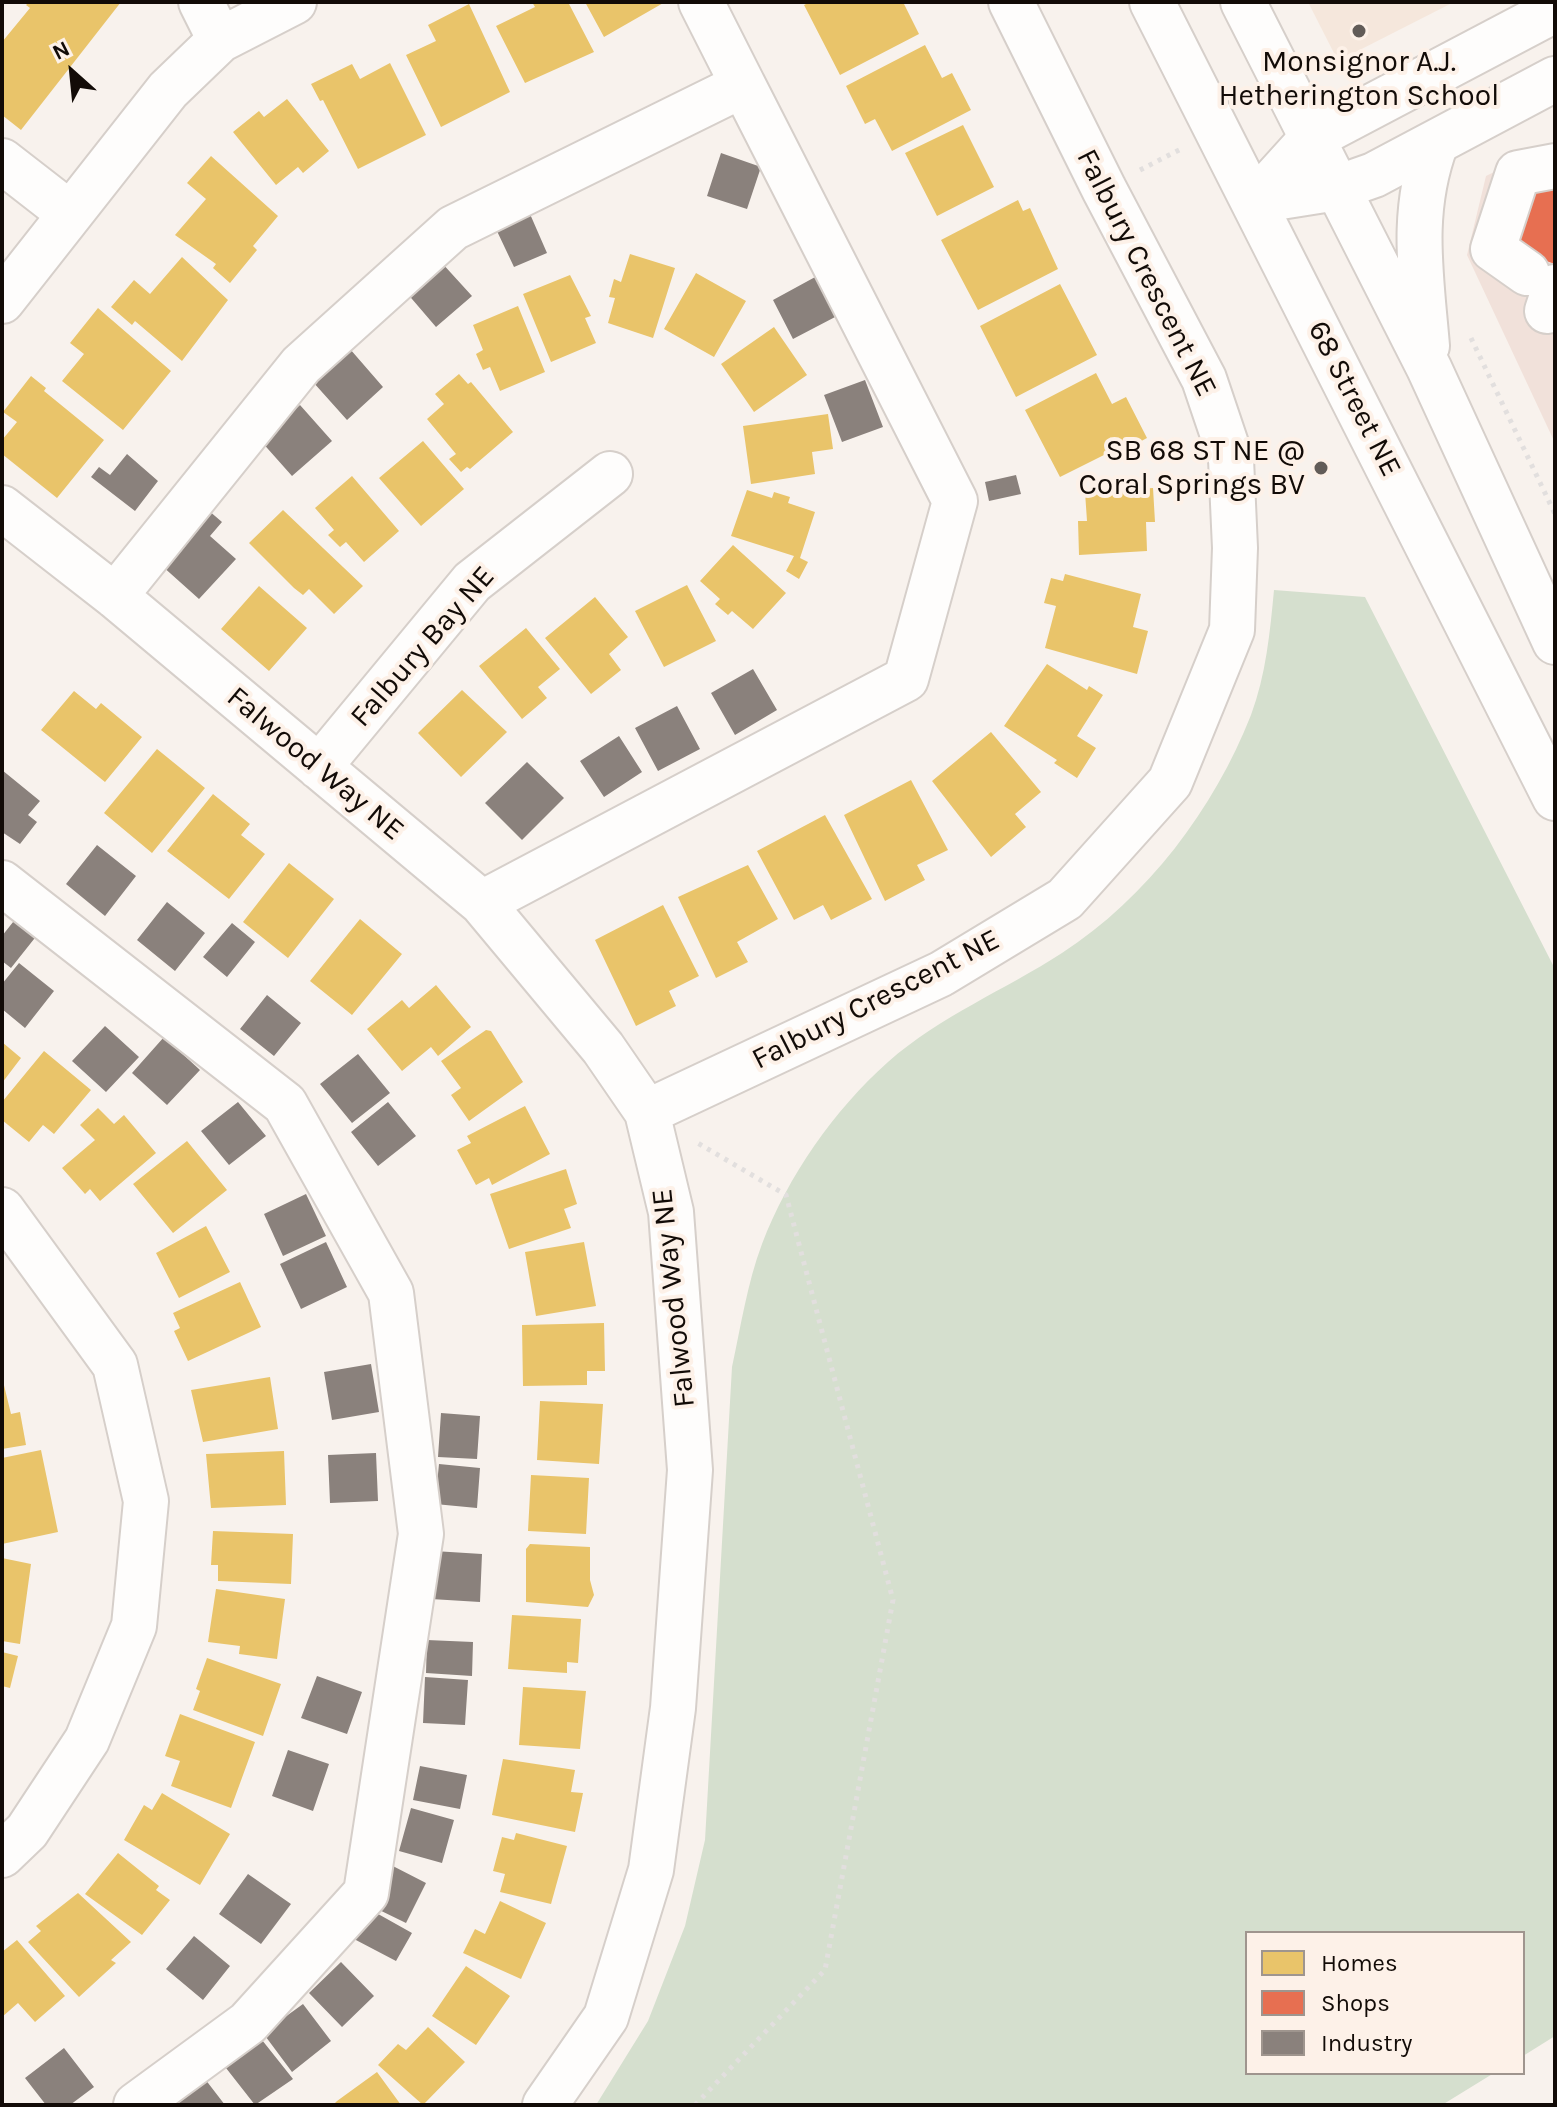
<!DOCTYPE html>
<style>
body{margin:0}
#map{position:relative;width:1557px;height:2107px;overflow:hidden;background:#f8f2ed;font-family:Karla,sans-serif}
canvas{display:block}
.frame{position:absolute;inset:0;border:4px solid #120b07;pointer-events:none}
.legend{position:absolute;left:1245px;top:1931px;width:280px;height:144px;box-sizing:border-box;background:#fdf1e8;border:2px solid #9f958e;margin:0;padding:10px 14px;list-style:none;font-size:24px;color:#120b07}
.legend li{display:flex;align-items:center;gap:16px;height:40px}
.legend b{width:40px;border:2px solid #9f958e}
.north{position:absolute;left:32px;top:32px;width:80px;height:80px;-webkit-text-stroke:6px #fdf1e8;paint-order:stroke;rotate:333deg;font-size:22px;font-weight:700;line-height:32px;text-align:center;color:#120b07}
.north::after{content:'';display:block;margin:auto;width:28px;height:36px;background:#120b07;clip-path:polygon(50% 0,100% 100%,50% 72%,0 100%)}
</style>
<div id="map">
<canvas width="1557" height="2107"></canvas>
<div class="frame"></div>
<ul class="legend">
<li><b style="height:22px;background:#e9c46a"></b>Homes</li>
<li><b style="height:22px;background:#e76f51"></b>Shops</li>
<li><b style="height:22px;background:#8a817c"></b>Industry</li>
</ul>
<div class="north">N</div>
</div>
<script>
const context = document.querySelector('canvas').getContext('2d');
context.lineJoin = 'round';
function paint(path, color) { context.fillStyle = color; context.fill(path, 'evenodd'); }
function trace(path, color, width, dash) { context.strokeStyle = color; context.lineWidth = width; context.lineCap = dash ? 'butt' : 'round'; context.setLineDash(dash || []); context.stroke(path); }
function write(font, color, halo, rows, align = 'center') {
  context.font = font + ' Karla,sans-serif'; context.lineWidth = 8; context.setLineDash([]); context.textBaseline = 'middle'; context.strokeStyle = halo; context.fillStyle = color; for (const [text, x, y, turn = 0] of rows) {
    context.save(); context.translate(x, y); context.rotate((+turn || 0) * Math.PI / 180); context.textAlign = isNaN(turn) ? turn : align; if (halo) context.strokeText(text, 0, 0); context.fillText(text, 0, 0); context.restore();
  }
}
paint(new Path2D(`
 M1555 142V443L1467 255 1486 176Z`), '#f1e1da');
paint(new Path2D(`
 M1308 2H1454L1338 61Z`), '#f5e7dc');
paint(new Path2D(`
 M1274 590 1365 597 1555 969V2036L1523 2056V1933H1247V2073H1494L1442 2105H596L648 2021 685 1926 705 1840 732 1367C741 1326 747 1284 762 1244 788 1176 834 1110 888 1062 940 1016 1005 990 1062 953 1147 898 1214 809 1251 715 1266 675 1270 632 1274 590Z`), '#d5dfce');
paint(new Path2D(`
 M29 2H121L21 130 2 115V42L30 8 26 5Z
 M532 2H568L594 52 525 83 496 26 535 7Z
 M585 2H665L604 37Z
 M810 2H903L919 34 840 75 804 5Z
 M469 4 510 92 441 127 406 55 436 41 428 25Z
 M925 45 942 78 952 73 971 110 892 151 875 119 865 124 846 86Z
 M390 63 426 135 358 169 323 100 320 101 311 84 352 64 360 79Z
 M287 99 329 151 303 173 298 167 276 185 233 132 259 111 264 117Z
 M963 125 994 187 937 216 905 153Z
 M211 156 278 216 253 246 257 250 230 283 213 268 216 264 175 235 206 199 187 183Z
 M1018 200 1023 211 1030 208 1058 269 978 310 941 240Z
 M630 254 675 268 653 338 608 323 615 298 609 297 614 279 621 282Z
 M182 257 228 300 182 361 135 321 132 325 111 307 134 280 150 294Z
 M696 273 746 301 714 357 664 329Z
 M570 275 591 316 585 318 596 343 551 362 523 294Z
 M1060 284 1097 355 1016 397 980 326Z
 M518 306 545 372 500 391 490 367 483 370 476 354 483 350 473 325Z
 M98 308 171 371 123 430 62 381 84 354 70 343Z
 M774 327 807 375 754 412 721 364Z
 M1096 373 1112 404 1126 397 1147 438 1132 446 1130 442 1060 477 1025 410Z
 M459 374 468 384 471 382 513 432 470 469 467 467 461 472 449 459 456 454 427 419 444 404 435 394Z
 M31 376 46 388 44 391 104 440 57 498 2 454V440L17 422 3 412Z
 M828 414 833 449 812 452 815 474 751 484 743 426Z
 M423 441 464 489 421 526 379 478Z
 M352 476 399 531 364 562 346 542 340 547 328 535 334 530 315 508Z
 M1153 488 1155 522H1146L1147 551 1079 555 1078 521H1087L1085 492Z
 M747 490 772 498 774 492 790 497 788 503 815 512 800 558 808 562 799 579 786 571 794 556 731 536Z
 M283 510 363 586 334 614 309 589 303 595 294 588 249 543Z
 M733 545 786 593 753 629 732 611 728 615 715 604 720 599 700 581Z
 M1065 574 1141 594 1133 627 1148 631 1137 674 1045 648 1056 606 1044 603 1051 578 1063 581Z
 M687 585 716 641 664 667 635 611Z
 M259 586 307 628 269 671 221 629Z
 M595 597 628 637 609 654 621 670 591 694 545 638Z
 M526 628 560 669 538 687 547 698 522 719 479 666Z
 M1047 664 1087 690 1089 686 1103 695 1077 736 1096 748 1077 778 1054 763 1057 760 1004 726Z
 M462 690 507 732 461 777 418 733Z
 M74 691 96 709 101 703 142 737 105 782 41 730Z
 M991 732 1041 792 1015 814 1026 827 991 857 932 781Z
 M157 749 205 788 152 853 104 813Z
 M911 780 948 850 917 865 925 880 885 901 844 815Z
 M213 794 250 824 241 835 265 854 229 899 167 851Z
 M825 815 872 899 831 920 823 905 794 920 757 851Z
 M289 863 334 899 288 958 243 922Z
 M748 865 778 919 737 942 748 962 716 978 678 897Z
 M663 905 699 976 669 991 676 1006 636 1026 595 940Z
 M360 919 402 954 352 1015 310 981Z
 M436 985 471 1027 438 1056 431 1047 402 1071 367 1029 402 1000 409 1008Z
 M486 1030 491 1031 523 1082 469 1121 451 1095 461 1088 441 1061Z
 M2 1042 21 1058 2 1083Z
 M44 1051 91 1090 54 1134 43 1125 29 1142 2 1120V1102Z
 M525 1106 550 1154 492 1185 489 1178 476 1185 457 1150 471 1143 467 1136Z
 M98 1108 114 1124 124 1115 156 1153 100 1201 90 1189 85 1194 62 1168 95 1140 80 1125Z
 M187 1141 227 1190 173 1233 133 1184Z
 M566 1169 577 1204 564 1209 571 1228 509 1249 490 1194Z
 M206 1226 230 1272 179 1298 156 1253Z
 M584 1242 596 1306 536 1316 525 1252Z
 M240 1282 261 1327 188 1361 174 1331 180 1328 173 1313Z
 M604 1323 605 1371H587V1385L523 1386 522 1325Z
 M2 1377 11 1414 20 1412 26 1445 2 1449Z
 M270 1377 278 1429 203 1442 191 1390Z
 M540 1401 603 1404 599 1464 537 1460Z
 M41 1450 58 1532 2 1544V1458Z
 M284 1451 286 1505 211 1508 206 1454Z
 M531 1475 589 1478 586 1534 528 1531Z
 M213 1531 293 1534 291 1584 218 1581V1565H211Z
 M530 1544 590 1547V1580L594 1595 588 1607 526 1602V1549Z
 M2 1558 31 1564 20 1644 2 1641Z
 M216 1589 285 1599 277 1659 239 1654 240 1646 208 1642Z
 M512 1615 581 1619 578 1663 567 1662V1673L508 1669Z
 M2 1652 18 1656 10 1688 2 1686Z
 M207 1658 281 1684 263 1736 193 1710 200 1691 196 1689Z
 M523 1687 586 1691 580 1749 519 1745Z
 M180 1714 255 1742 231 1808 171 1786 180 1761 165 1756Z
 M503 1759 575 1770 571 1792 583 1793 575 1832 492 1815Z
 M162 1793 230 1834 200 1885 124 1840 144 1805 152 1810Z
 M516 1833 567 1846 551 1904 500 1892 505 1874 493 1871 502 1837 514 1840Z
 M118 1853 159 1886 156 1890 170 1900 142 1935 85 1894Z
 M78 1893 131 1942 111 1960 116 1963 79 1997 28 1942 41 1931 36 1926Z
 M500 1901 546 1923 521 1979 463 1953 475 1929 485 1934Z
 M17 1940 65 1996 35 2022 18 2003 2 2017V1952Z
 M466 1966 510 1996 476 2045 432 2016Z
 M428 2027 465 2062 423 2105 378 2065 398 2044 406 2050Z
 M377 2072 401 2105H333L337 2101Z`), '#e9c46a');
paint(new Path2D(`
 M1524 180 1555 190V264L1503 246Z`), '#e76f51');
paint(new Path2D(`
 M721 153 761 167 747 209 707 196Z
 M530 214 547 253 514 267 496 229Z
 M441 262 472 296 436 327 406 292Z
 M817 276 837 316 793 339 773 300Z
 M350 349 383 387 347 420 313 382Z
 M865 380 883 427 842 442 824 395Z
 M300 405 332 441 292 476 260 440Z
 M127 454 158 481 135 511 91 477 99 467 110 475Z
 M1016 475 1021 494 989 501 985 482Z
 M208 510 222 522 210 536 236 559 199 599 161 565Z
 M753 669 777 710 735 735 711 693Z
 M677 706 700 749 658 771 635 728Z
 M619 736 642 772 604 797 580 761Z
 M527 762 564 798 522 840 485 803Z
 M2 770 40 801 28 815 37 822 20 844 2 832Z
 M97 845 136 876 105 916 66 884Z
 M167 902 205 933 175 971 137 940Z
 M17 917 38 934 11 968 2 961V936Z
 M232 923 255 942 227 977 203 957Z
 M19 963 54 991 25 1028 2 1009V984Z
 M267 995 301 1023 274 1056 240 1029Z
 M105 1026 139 1057 106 1092 72 1061Z
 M164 1037 200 1070 167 1105 132 1073Z
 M358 1054 390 1093 352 1123 320 1084Z
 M238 1102 266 1136 229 1165 201 1131Z
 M388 1102 416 1136 378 1166 351 1132Z
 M306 1194 326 1236 283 1256 264 1214Z
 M326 1242 347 1287 301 1309 280 1264Z
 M371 1364 379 1412 332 1420 324 1372Z
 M441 1413 480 1416 477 1459 438 1457Z
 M376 1453 378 1501 330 1503 328 1455Z
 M439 1464 480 1468 477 1508 435 1504Z
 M434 1551 482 1554 480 1602 431 1599Z
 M427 1640 473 1642 472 1676 426 1673Z
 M317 1676 362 1692 347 1734 301 1718Z
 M425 1677 468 1680 465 1725 423 1723Z
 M288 1750 329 1764 313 1811 272 1796Z
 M420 1766 467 1775 460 1809 413 1800Z
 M411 1808 454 1820 442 1863 399 1851Z
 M387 1863 426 1883 406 1923 367 1904Z
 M248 1874 291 1904 261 1944 219 1914Z
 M371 1910 412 1933 396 1961 354 1939Z
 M194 1936 230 1966 203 2000 166 1969Z
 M341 1962 374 1996 342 2027 309 1993Z
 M303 2004 331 2041 292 2072 263 2033Z
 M262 2040 293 2079 255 2105 226 2068Z
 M64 2048 94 2087 70 2105H46L25 2078Z
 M205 2079 225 2105H169Z`), '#8a817c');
const minor = new Path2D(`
 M201 2 220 40
 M701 2 743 85
 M2 161 69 213
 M1255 201 1312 138 1555 10
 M1255 201 1337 188 1374 175 1555 79
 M1527 273 1493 249 1518 173 1555 166
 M2 301 168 90 220 40 294 2
 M1547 311 1555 287
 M2 508 115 596 482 903 603 1048 647 1112 671 1212 690 1470 673 1708 651 1870 606 2017 545 2105
 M115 596 301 365 453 228 743 85 955 501 906 679 482 903
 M319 767 472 582 610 474
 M2 883 285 1104 391 1293 421 1534 366 1893 248 2023 136 2105
 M647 1112 941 974 1065 899 1170 782 1232 630 1235 548 1231 459 1204 379 1104 189 1011 2
 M2 1210 115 1365 146 1501 134 1626 87 1740 27 1831 2 1855`);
const major = new Path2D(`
 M1152 2 1555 798
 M1243 2 1429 368 1555 642
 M1427 346C1421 274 1410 212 1436 143`);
trace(minor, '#d6cfca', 48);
trace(major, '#d6cfca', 48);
trace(new Path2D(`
 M1140 170 1181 149
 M1471 338 1555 514
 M695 2105 825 1970 893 1600 786 1195 696 1142`), '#e2dfde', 5, [4, 6]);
trace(minor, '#fefdfc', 44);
trace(major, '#fefdfc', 44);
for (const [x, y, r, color] of [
 [1359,31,8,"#625c58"],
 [1321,468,8,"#625c58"]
]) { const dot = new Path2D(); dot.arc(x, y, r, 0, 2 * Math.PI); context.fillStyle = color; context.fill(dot); trace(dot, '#fdf1e8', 3); }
write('30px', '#120b07', '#fdf1e8', [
 ["Monsignor A.J.",1359,62],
 ["Hetherington School",1359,96],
 ["SB 68 ST NE @",1305,451,"right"],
 ["Coral Springs BV",1305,485,"right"]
]);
write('30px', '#120b07', '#fdf1e8', [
 ["Falbury Crescent NE",1146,273,63],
 ["68 Street NE",1354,399,63],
 ["Falbury Bay NE",423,647,-49],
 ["Falwood Way NE",315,764,40],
 ["Falbury Crescent NE",876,1000,-27],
 ["Falwood Way NE",674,1298,-96]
]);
</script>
